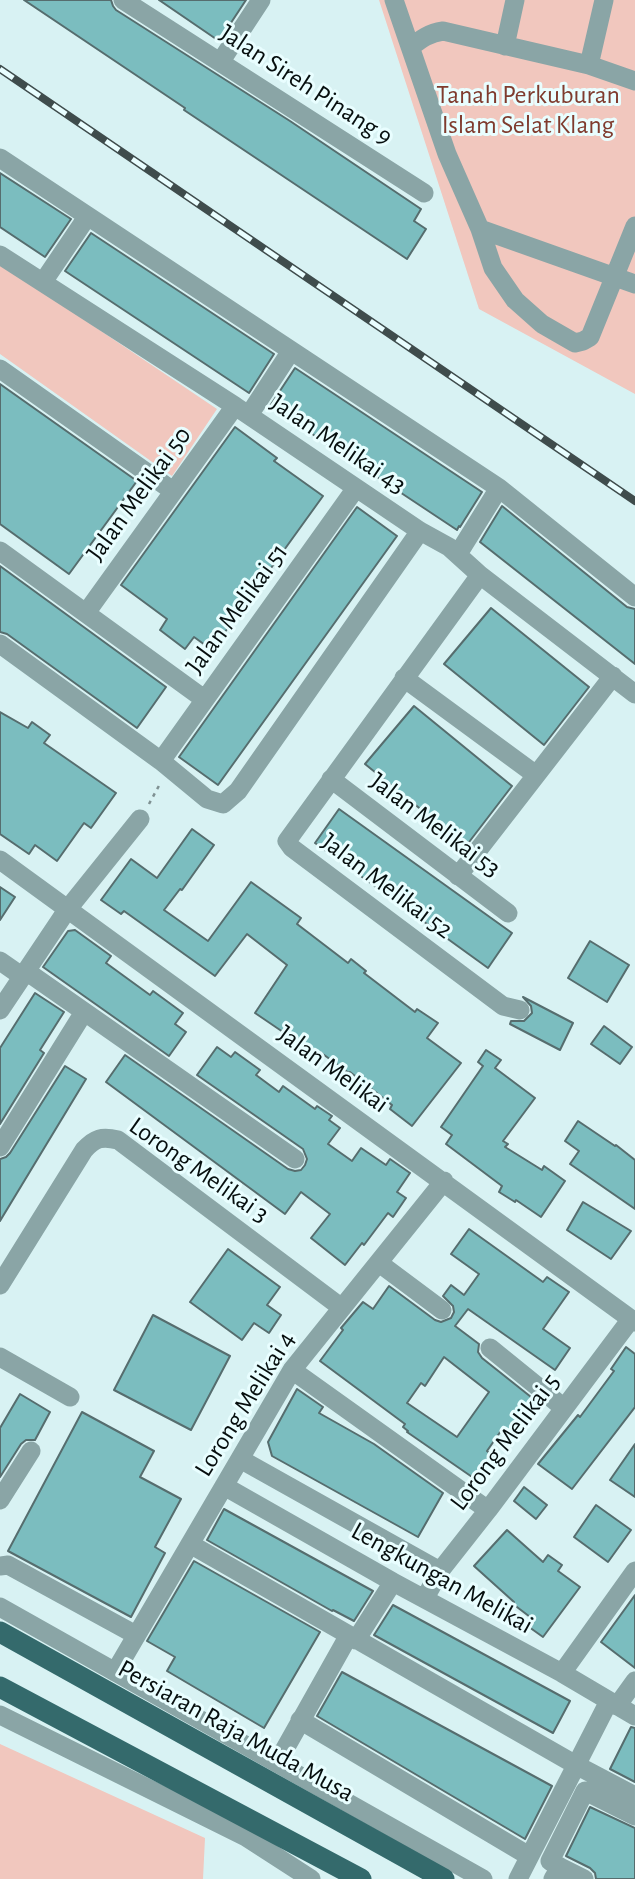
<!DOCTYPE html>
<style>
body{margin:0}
canvas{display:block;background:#d8f2f3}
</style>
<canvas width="635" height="1879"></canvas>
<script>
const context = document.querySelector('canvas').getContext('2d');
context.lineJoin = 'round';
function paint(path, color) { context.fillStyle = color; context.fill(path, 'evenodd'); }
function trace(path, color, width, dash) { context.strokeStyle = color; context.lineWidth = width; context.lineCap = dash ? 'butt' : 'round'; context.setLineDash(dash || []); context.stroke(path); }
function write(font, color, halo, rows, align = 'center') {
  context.font = font + ' "Alegreya Sans",sans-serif'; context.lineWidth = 6; context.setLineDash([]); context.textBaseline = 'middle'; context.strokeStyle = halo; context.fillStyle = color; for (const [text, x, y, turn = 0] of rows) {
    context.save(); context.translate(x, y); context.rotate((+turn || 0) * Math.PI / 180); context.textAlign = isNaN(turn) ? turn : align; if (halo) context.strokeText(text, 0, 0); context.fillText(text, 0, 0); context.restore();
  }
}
paint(new Path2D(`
 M379 0H635V394L479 309Z
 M0 263 217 409 172 476 0 354Z
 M0 1744 205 1838 203 1879H0Z`), '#f1c7be');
const building = new Path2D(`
 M24 0H111L113 6 116 10 290 121 421 209 414 221 426 229 407 259 184 110 185 108Z
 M159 0H246L219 41Z
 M0 173 71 219 45 257 0 227Z
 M91 233 274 354 249 393 65 271Z
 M295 368 482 492 460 527 459 526 457 530 270 406Z
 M0 384 137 481 69 574 0 524Z
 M235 427 277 458 274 461 323 496 212 650 194 637 185 649 160 630 167 619 121 585Z
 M502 506 627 607 635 609V664L480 542Z
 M357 507 397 536 218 785 179 757Z
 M0 566 166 687 137 728 7 634 0 632Z
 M491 608 589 687 544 745 444 664Z
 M414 706 512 786 466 846 365 764Z
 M0 712 28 728 32 722 50 735 44 743 116 793 91 828 84 823 57 861 35 845 29 854 0 834Z
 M339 809 512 933 488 968 315 843Z
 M192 829 214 845 182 890 180 889 164 910 208 941 251 882 301 918 297 924 348 963 351 959 366 971 364 973 415 1012 417 1009 438 1023 427 1038 461 1063 412 1126 390 1109 392 1105 350 1072 349 1073 320 1052 318 1055 284 1030 283 1032 255 1013 287 965 247 934 215 976 124 911 121 914 101 900 131 859 157 878Z
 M0 887 15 897 0 920Z
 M75 930 111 956 106 963 150 995 153 991 183 1013 175 1024 186 1032 169 1056 43 967 68 931Z
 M590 941 629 965 607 1002 568 978Z
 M35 993 64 1012 40 1050 44 1053 0 1124V1048Z
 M523 997 573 1023 560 1050 510 1024 511 1021H524L532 1013 531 1006Z
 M604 1026 632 1047 620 1064 591 1044Z
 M217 1047 231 1057 235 1052 260 1070 256 1075 279 1092 283 1086 315 1109 317 1106 332 1116 329 1120 340 1128 328 1144 352 1161 361 1148 386 1165 390 1159 410 1173 397 1192 406 1198 393 1217 388 1213 364 1245 362 1243 345 1265 311 1238 330 1214 301 1192 285 1214 106 1082 125 1055 288 1169 295 1171 301 1170 305 1165 307 1159 303 1149 197 1075Z
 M486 1050 501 1060 495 1068 535 1098 503 1141 508 1144 505 1147 542 1170 544 1166 565 1181 541 1217 516 1200 515 1202 499 1192 502 1186 446 1144 452 1135 441 1127 483 1066 478 1062Z
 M65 1066 86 1079 0 1221V1159L6 1157 10 1153Z
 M578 1121 615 1146 616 1145 635 1160V1209L570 1164 579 1151 565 1141Z
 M583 1202 631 1231 611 1259 567 1230Z
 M469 1229 543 1282 547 1277 569 1292 543 1329 570 1348 555 1370 468 1309 455 1326 479 1344 478 1352 482 1358 536 1401 512 1434 503 1428 487 1451 498 1460 489 1472 484 1467 475 1479 407 1432 408 1431 403 1427 405 1424 320 1361 343 1330 341 1328 363 1302 373 1309 389 1286 435 1320 441 1322 451 1318 454 1312 453 1306 443 1296 451 1285 464 1295 479 1274 451 1254ZM444 1357 489 1392 457 1437 407 1403 421 1383 425 1386Z
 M228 1249 280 1287 267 1305 281 1315 269 1333 254 1323 242 1340 190 1302Z
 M153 1315 230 1356 191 1430 114 1390Z
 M626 1347 635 1354V1407L572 1489 538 1464 578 1415 580 1417 614 1371 611 1369Z
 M297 1389 323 1407 319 1413 374 1444 443 1493 418 1537 272 1456 268 1442Z
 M20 1394 50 1412 35 1440H26L21 1444 0 1477V1428Z
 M82 1412 154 1451 140 1477 181 1499 155 1547 165 1553 131 1617 8 1551Z
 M635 1444V1497L610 1480Z
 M524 1487 547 1505 536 1519 514 1501Z
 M596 1505 631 1530 608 1562 574 1537Z
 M224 1509 373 1591 354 1621 333 1610 332 1611 207 1540Z
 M507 1530 543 1562 548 1555 562 1565 558 1571 580 1587 543 1637 529 1627 534 1620 513 1604 514 1602 474 1566Z
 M194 1561 320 1632 264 1728 167 1671 175 1657 147 1641Z
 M635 1595V1668L601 1642Z
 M393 1605 570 1701 553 1733 374 1635Z
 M342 1672 552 1786 525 1839 317 1716Z
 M631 1727 635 1728V1782L610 1769Z
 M590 1807 635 1828V1879H596L595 1873 590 1868 566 1856Z`);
paint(building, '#7bbdbf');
trace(building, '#566d6e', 2);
trace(new Path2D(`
 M149 804 161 782`), '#7f9192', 2.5, [3.5, 5]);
trace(new Path2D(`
 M123 0 424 193
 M394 0 447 154 480 229 635 284
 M505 46 515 0
 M411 47C421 39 429 33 443 31L589 65 635 81
 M221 61 261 0
 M589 65 604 0
 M0 158 499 488 635 597
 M480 229 493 268 515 300 542 324 575 343 583 341 590 337 635 226
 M0 255 235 406 420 531 449 547 480 575 635 694
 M43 282 87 217
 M0 369 173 491
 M249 415 291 351
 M0 551 204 699
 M458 554 499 488
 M480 575 287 841 292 848 503 1006 520 1010
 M86 613 235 406
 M0 644 161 761 207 799 223 804 238 791 420 531
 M404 678 536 775
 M161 761 356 488
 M331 779 508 913
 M0 860 635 1322
 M458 876 613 676
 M0 961 23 977
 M26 971 295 1159
 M0 1010 67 910 140 819
 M0 1147 84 1012
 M379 1263 442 1310
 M0 1285 84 1150C95 1138 102 1136 118 1140L342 1308
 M490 1348 564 1408
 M0 1357 70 1397
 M292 1370 488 1510
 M240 1459 440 1571
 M224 1486 393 1582 562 1673 635 1716
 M0 1500 31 1451
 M190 1544 576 1765 635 1796
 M0 1566 8 1565 136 1635
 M425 1598 440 1571 488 1510 631 1319
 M0 1607 483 1879
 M356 1640 393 1582
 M115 1672 292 1370 444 1181
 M562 1673 635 1571
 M617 1706 635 1681
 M0 1715 246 1837 311 1879
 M300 1720 529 1856
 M277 1763 349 1635
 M560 1867 550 1861 585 1791 635 1816
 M518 1879 609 1701
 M553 1879 560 1867 584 1879`), '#8aa5a6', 19);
trace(new Path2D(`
 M0 1632 444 1879
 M0 1687 361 1879`), '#346a6c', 21);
const rail = new Path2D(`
 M0 69 635 501`);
trace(rail, '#3f4c4c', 8);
trace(rail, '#e9feff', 5, [16]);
write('26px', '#060e0e', '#e9feff', [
 ["Jalan Sireh Pinang 9",306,85,33],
 ["Jalan Melikai 43",338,444,34],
 ["Jalan Melikai 50",139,494,-54],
 ["Jalan Melikai 51",237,609,-54],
 ["Jalan Melikai 53",435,825,37],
 ["Jalan Melikai 52",387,886,37],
 ["Jalan Melikai",333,1069,36],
 ["Lorong Melikai 3",199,1170,35],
 ["Lorong Melikai 4",245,1404,-58],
 ["Lorong Melikai 5",505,1442,-53],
 ["Lengkungan Melikai",442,1578,29],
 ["Persiaran Raja Muda Musa",236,1731,29]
]);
write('26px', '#7f3b2e', '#e9feff', [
 ["Tanah Perkuburan",528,95],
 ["Islam Selat Klang",528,125]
]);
</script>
